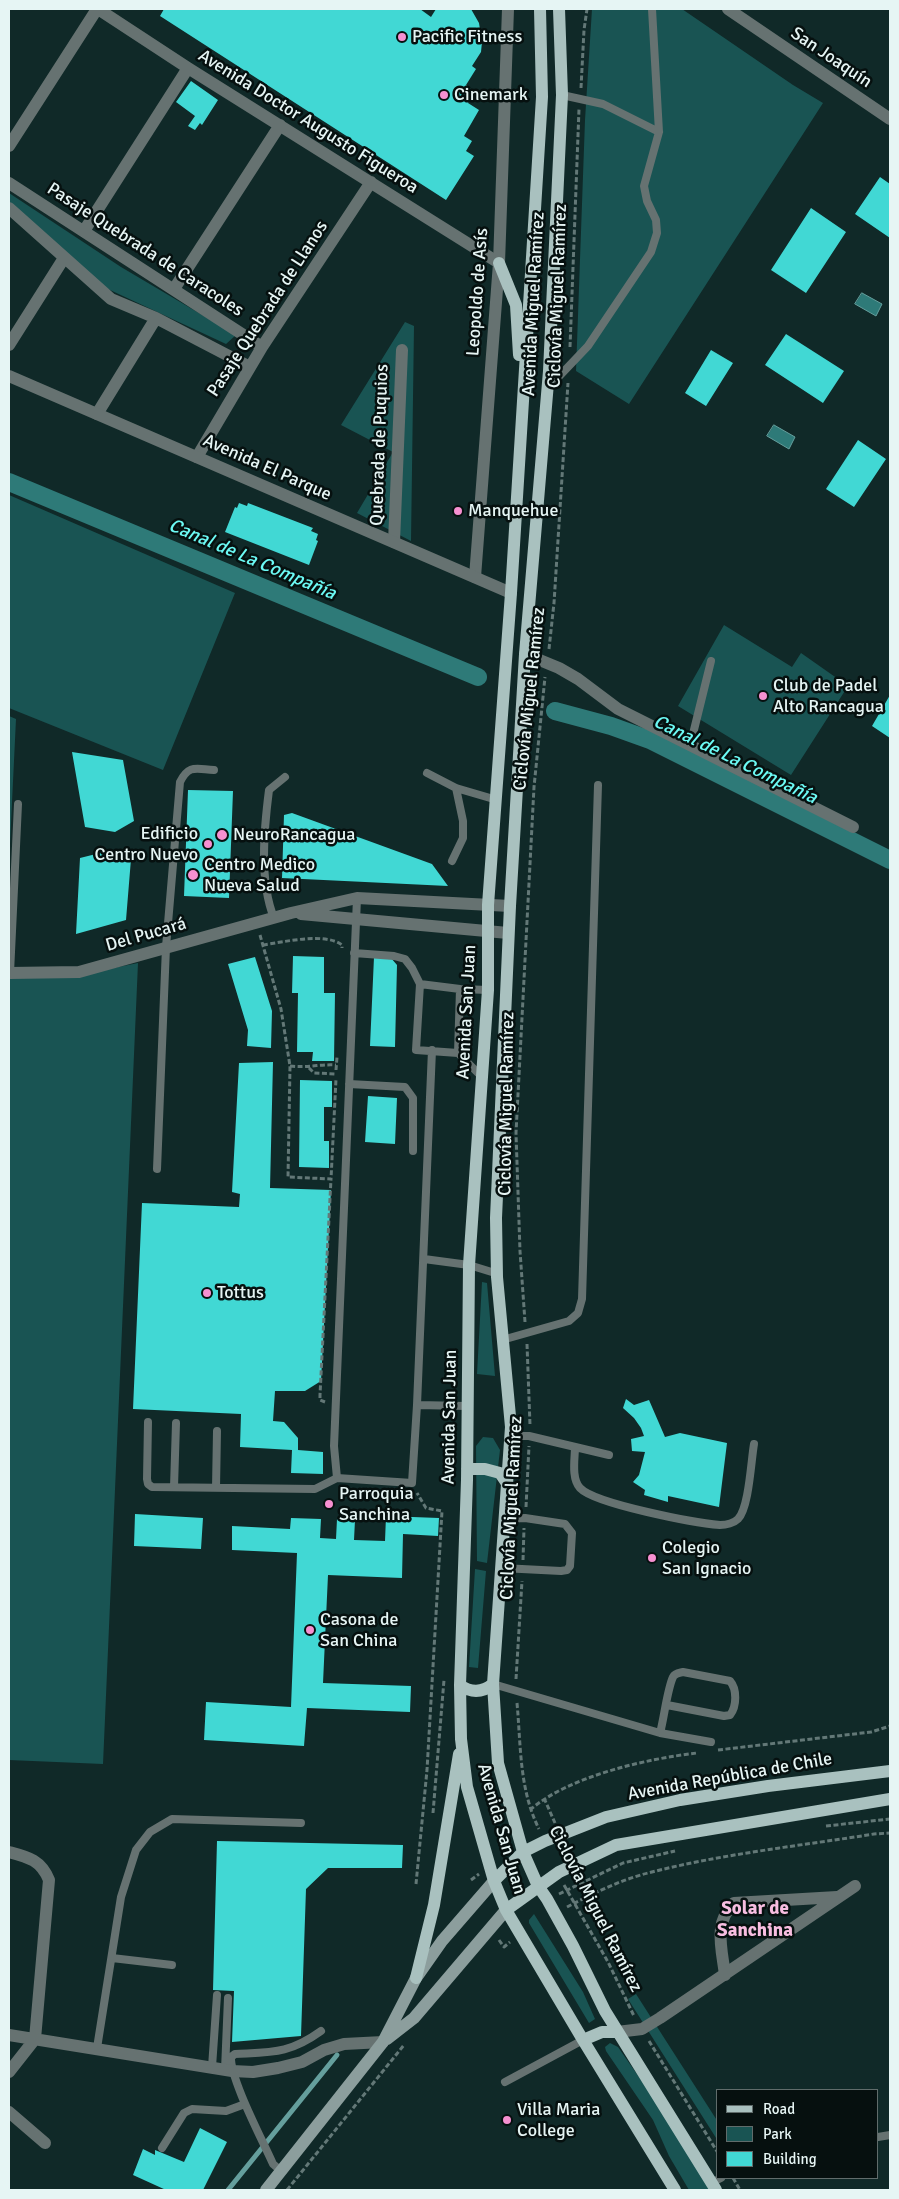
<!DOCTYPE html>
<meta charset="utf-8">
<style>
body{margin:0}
#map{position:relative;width:899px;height:2199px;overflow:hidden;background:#102928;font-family:Signika,sans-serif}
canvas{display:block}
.frame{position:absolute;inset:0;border:10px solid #e6f5f4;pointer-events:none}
.legend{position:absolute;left:716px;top:2089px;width:162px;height:90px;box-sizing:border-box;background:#06100f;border:1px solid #606c6b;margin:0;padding:6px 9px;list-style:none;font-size:15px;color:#e6f5f4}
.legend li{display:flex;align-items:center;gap:10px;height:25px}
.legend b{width:25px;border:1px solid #606c6b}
</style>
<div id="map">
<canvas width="899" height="2199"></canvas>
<div class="frame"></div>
<ul class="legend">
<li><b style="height:6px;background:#a9c1bf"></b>Road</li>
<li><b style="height:14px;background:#195453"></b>Park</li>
<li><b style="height:14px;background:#41d8d4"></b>Building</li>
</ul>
</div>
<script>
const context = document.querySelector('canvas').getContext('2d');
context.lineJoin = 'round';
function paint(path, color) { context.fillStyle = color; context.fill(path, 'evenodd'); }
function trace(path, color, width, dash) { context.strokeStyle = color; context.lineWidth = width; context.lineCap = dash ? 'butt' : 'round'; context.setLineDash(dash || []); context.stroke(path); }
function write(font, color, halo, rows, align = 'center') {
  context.font = font + ' Signika,sans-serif'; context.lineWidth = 5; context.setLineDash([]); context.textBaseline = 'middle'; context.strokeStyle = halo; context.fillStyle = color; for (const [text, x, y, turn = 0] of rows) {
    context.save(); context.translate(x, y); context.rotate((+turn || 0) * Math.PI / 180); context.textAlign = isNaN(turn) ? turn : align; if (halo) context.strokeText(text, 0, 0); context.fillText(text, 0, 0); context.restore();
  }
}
paint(new Path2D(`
 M592 9H682L793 85 823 103 629 404 576 371 585 120Z
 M9 193 121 267 236 335 226 344 95 283 9 204Z
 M405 322 414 326 411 541 357 513 393 452 341 425Z
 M9 495 235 593 163 770 9 708Z
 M724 625 792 667 801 653 848 686 791 775 678 706Z
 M9 716 16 719 9 865Z
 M138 963 103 1764 9 1760V977L74 976Z
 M482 1282 487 1283 495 1376 477 1374Z
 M483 1437 493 1438 500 1450 487 1563 477 1561 476 1446Z
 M475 1569 486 1571 478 1668 469 1667Z
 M534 1914 583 1992 595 2019 589 2023 529 1923V1920Z
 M636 1994 718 2122V2141L628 1999Z
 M610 2043 618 2047 718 2190H689L669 2156 653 2120 606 2051 605 2047Z`), '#195453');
const water = new Path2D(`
 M862 293 882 304 876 316 855 304Z
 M774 425 795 437 789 449 767 436Z`);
paint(water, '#2e7a78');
trace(water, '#659f9d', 1);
trace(new Path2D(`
 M228 2190 337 2055`), '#659f9d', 5);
trace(new Path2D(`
 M9 482 478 677
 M555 711 611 726 650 740 890 860`), '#2e7a78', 18);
paint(new Path2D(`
 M164 9H420L431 17 436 9H471L479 23 482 42 481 52 472 66 476 69 466 85 475 92 468 103 479 110 464 136 472 141 466 151 474 156 446 200 160 16Z
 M191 81 218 100 202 125 200 123 195 130 188 126 195 116 176 102Z
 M880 177 890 184V238L855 214Z
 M811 208 846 232 806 293 771 270Z
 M786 334 844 371 823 403 765 365Z
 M711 350 733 363 706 406 685 393Z
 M858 440 886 459 854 507 826 489Z
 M239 503 247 506 248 503 313 528 311 531 318 534 316 540 318 541 309 565 225 532 235 507 237 508Z
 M890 695V738L872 726Z
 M72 752 123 760 134 821 115 832 85 827Z
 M188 790 233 791 229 898 184 896Z
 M292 813 432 864 448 886 282 878 284 815Z
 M108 851 131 859 126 920 76 934 80 858Z
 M293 956 324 957V993H335L334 1061H312L313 1052H297L298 993H292Z
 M255 957 272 1011 271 1048 247 1046 248 1030 228 964Z
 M374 957 391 958 397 965 395 1047 370 1046Z
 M273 1062 270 1188 331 1190 321 1381 305 1391H275L273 1421 284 1422 298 1438V1450L323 1452V1474L291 1473 292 1450 240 1447 241 1414 133 1409 142 1203 239 1207 240 1194 232 1192 239 1063Z
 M300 1080 332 1081V1107H324V1141H329V1168L299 1167Z
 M368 1096 397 1098 395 1144 365 1142Z
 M626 1399 634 1405 649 1400 665 1437 680 1433 727 1443 719 1507 668 1496V1502L644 1495 645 1490 633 1482 639 1475 645 1452 632 1451 631 1439 644 1436 641 1428 634 1418 623 1408Z
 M135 1514 203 1518 201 1549 134 1546Z
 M386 1516 439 1518 438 1536 403 1534 402 1578 328 1575 323 1683 411 1686 410 1712 307 1708 304 1746 204 1740 206 1702 291 1707 297 1553 232 1550V1526L290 1529 291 1518 321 1519 320 1538 336 1539 337 1519 355 1520 354 1540 385 1541Z
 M217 1841 403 1845 402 1868H328L306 1889 301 2036 232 2042 234 1991 213 1990Z
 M200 2128 227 2142 203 2190H166L133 2175 143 2149 155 2155V2150L184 2162Z`), '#41d8d4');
trace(new Path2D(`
 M581 88 584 30 587 9
 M570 347 579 109
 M549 649 554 603 568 383
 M260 935 281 1009 290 1066 288 1177 331 1179 336 1079
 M263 945C284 942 325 932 342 945V948
 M290 1066C307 1068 320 1064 336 1065
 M309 1068 314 1073 336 1074
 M336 1070 337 1057
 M525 1322 520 1251 516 1133 534 787 545 677
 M527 1344 530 1425
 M325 1402 320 1400V1395L331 1179
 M526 1507 529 1446
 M523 1560 524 1528
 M516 1679 522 1581
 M517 1703C521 1746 519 1789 539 1829
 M718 1750 871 1732 890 1726
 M544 1798 555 1823
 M530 1810C569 1776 646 1759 697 1753
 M433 1813 444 1680
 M826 1826 890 1819
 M580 1876 589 1896
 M471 1880 479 1874
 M416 1884 427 1770 442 1511 426 1508 417 1493
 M564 1885 608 1962 634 2016
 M559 1894 623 1863 675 1851
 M567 1907C592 1894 620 1880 648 1873 721 1854 799 1846 874 1834L890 1833
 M499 1940 504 1947 510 1942
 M649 2041 718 2153
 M733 2178 740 2190
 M287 2190 404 2045`), '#637877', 3, [5, 2.5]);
trace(new Path2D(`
 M562 95 603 104 659 132
 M548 388 588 346 651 252 657 233 656 220 647 201 644 186 659 132 652 9
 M690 746 711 661
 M427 773 456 788 497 800
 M452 861 463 838V821L456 788
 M274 918C259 881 264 829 269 790L285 777
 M354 953 394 956 405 959 412 968 420 984 416 1050 458 1053 460 989 420 984
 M10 973 18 804
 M460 989 488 990
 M458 1053 481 1076
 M349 1084 405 1087 413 1098V1151
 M157 1169 166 947 180 782C189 764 196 769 214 770
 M424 1259 469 1265 495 1273 497 1277
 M502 1340 569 1321 578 1313 582 1299 598 785
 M417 1405 467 1406
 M148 1422 147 1479 148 1484 152 1487 315 1489 337 1478 412 1483 417 1405 432 1050
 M511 1436H529L609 1455
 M575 1447C575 1458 571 1478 580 1488 595 1504 695 1523 720 1525 726 1525 734 1523 738 1519 749 1508 751 1461 754 1444
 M337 1478 334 1446 357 898
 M174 1487 176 1423
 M216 1488 217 1431
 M502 1568 561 1571 567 1570 570 1566 572 1533 565 1524 525 1518 504 1519
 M493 1684 660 1733 711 1742
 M660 1733C664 1719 667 1690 673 1677 675 1673 679 1673 683 1672L730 1681C737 1689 737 1706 730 1715L724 1716 667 1705
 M112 1958 172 1965
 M97 2048 121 1897 136 1850 150 1832 172 1819 301 1823
 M212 2067 217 1995
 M225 2070 228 1998
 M505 2082 583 2040
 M878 2137 890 2135
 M162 2148 184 2113 192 2109 226 2111 245 2104
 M281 2171 273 2164C263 2141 230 2079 231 2057L235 2054C272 2052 289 2054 321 2031
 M711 2183 721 2178`), '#667271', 8);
trace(new Path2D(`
 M98 9 188 68 499 263 475 577
 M728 9 890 119
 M9 146 97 9
 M9 183 262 347
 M9 208 111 299 156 318 250 367
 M84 231 188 68
 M174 289 280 125
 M9 345 64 258
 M97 414 156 318
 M197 457 262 347 371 182
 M394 542 402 350
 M525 654 559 668 578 679 618 709 853 827
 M301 914 508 933
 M9 973 79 972 291 913 357 898 510 906
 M9 1852C28 1857 41 1860 49 1880L35 2039 9 2072
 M725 1975C722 1950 713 1922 734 1903L837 1897
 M617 2032 642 2029 660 2018 855 1886
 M9 2035 232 2071 253 2072 278 2068 302 2062 324 2050 344 2044 383 2042
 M9 2112 45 2143`), '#667271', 12);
trace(new Path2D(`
 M499 263 508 9
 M9 376 511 593`), '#667271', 12);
trace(new Path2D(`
 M387 2039 414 2018 506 1910
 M266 2190 383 2042 416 1978 442 1941 494 1881`), '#8c9e9d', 12);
trace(new Path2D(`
 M540 9 542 97 511 593 488 905V990L469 1265 467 1480 460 1685 461 1739 467 1787 494 1881 506 1910 583 2040 675 2190
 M559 9 562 95 549 371 525 654 510 906 496 1218 497 1277 511 1427 493 1684 498 1763 523 1852 538 1886 547 1899 573 1946 605 2011 716 2190
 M499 263 516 305 519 355
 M467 1469H485L500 1473 508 1485
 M460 1685C471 1693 482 1693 493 1684
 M494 1881 523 1852 545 1841 606 1817 680 1800 768 1786 890 1771
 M506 1910 559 1872 616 1845 890 1799
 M416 1978 434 1905 459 1754
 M583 2040 602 2032H617`), '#a9c1bf', 12);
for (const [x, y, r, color] of [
 [402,37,5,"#f690d1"],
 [444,95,5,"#f690d1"],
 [458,511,5,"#f690d1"],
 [763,696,5,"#f690d1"],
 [222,835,6,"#f690d1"],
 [208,844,5,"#f690d1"],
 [193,875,6,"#f690d1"],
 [207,1293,5,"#f690d1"],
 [329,1504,5,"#f690d1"],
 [652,1558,5,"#f690d1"],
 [310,1630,5,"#f690d1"],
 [507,2120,5,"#f690d1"]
]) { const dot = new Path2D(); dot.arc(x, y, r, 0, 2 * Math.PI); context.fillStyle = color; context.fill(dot); trace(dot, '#06100f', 2); }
write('18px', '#e6f5f4', '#06100f', [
 ["Pacific Fitness",412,37],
 ["Cinemark",454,95],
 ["Manquehue",468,511],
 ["Club de Padel",773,686],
 ["Alto Rancagua",773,707],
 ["Edificio",198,834,"right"],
 ["Centro Nuevo",198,855,"right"],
 ["NeuroRancagua",233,835],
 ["Centro Medico",204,865],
 ["Nueva Salud",204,886],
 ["Tottus",217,1293],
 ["Parroquia",339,1494],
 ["Sanchina",339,1515],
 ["Colegio",662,1548],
 ["San Ignacio",662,1569],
 ["Casona de",320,1620],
 ["San China",320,1641],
 ["Villa Maria",517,2110],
 ["College",517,2131]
], 'left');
write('18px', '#e6f5f4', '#06100f', [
 ["San Joaquín",831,58,34],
 ["Avenida Doctor Augusto Figueroa",308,122,32],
 ["Pasaje Quebrada de Caracoles",145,250,33],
 ["Leopoldo de Asís",478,292,-86],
 ["Ciclovía Miguel Ramírez",558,296,-88],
 ["Avenida Miguel Ramírez",534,304,-87],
 ["Pasaje Quebrada de Llanos",268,309,-57],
 ["Quebrada de Puquios",380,445,-88],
 ["Avenida El Parque",267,468,24],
 ["Ciclovía Miguel Ramírez",530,699,-84],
 ["Del Pucará",146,935,-16],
 ["Avenida San Juan",467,1012,-87],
 ["Ciclovía Miguel Ramírez",507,1104,-89],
 ["Avenida San Juan",450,1417,-89],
 ["Ciclovía Miguel Ramírez",512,1508,-87],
 ["Avenida República de Chile",730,1777,-10],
 ["Avenida San Juan",501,1829,74],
 ["Ciclovía Miguel Ramírez",595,1909,63]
]);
write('italic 19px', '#6cfaf5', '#06100f', [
 ["Canal de La Compañía",252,560,23],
 ["Canal de La Compañía",735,760,26]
]);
write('bold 19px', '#f7bde0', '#06100f', [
 ["Solar de",755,1909],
 ["Sanchina",755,1931]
]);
</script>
